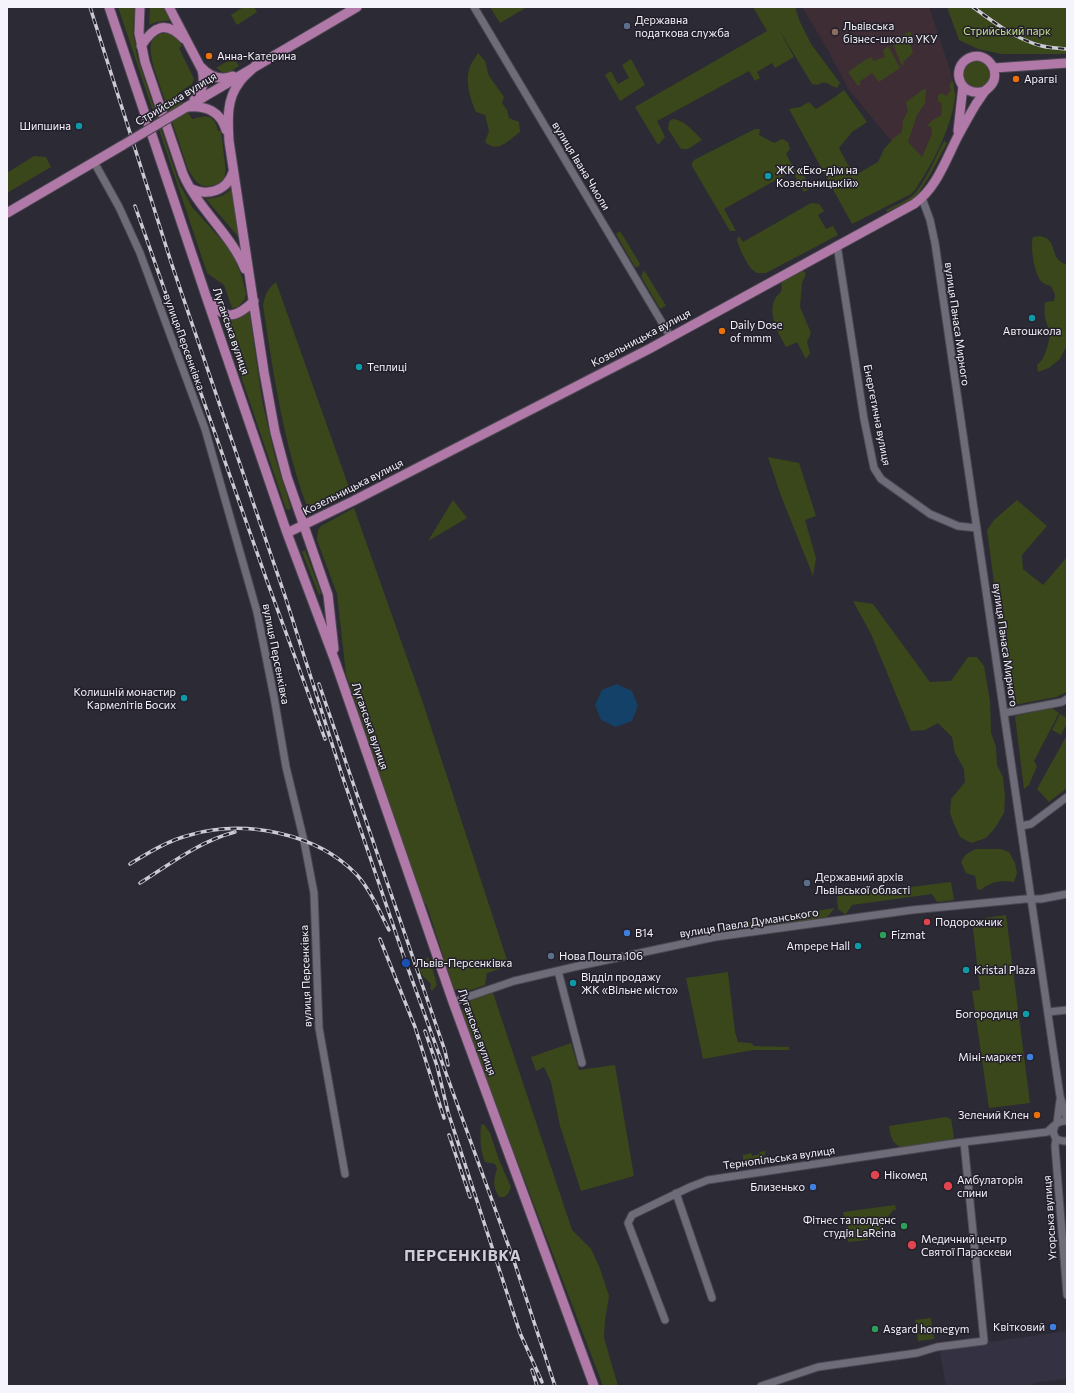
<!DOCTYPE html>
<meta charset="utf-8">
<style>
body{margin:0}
#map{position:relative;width:1074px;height:1393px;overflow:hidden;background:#2c2a35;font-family:Commissioner,sans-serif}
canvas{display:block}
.frame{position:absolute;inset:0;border:8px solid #f5f3fb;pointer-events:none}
</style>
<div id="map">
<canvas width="1074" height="1393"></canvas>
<div class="frame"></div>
</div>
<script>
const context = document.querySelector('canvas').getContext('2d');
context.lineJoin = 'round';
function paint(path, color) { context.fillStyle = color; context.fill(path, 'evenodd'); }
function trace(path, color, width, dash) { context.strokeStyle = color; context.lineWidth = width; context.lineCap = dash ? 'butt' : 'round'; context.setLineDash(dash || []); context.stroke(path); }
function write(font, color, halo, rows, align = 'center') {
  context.font = font + ' Commissioner,sans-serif'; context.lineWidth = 3; context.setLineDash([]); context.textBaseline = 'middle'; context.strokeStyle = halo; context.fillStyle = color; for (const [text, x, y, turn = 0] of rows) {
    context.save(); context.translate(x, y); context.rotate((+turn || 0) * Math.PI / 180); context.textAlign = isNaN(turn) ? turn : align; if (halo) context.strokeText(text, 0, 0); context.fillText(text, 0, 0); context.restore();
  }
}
paint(new Path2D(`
 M1067 1331V1379L1037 1382 1029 1386H946L940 1353 943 1350 981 1343Z`), '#333142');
paint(new Path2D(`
 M802 7H929L951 73 955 95 926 172 888 137 849 90 829 52Z`), '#3f2d36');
paint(new Path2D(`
 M118 7H135L133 31 137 56 179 183 192 207 227 246 234 258 242 277 246 294 245 299 238 307 232 308 224 285 207 273Z
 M150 7H165L172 20 156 22 149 25Z
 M243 7H254L257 12 237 25 231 15Z
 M490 7H527L500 23Z
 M753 7H795L800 22 811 44 840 83 837 88C828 85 827 79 817 85L812 84 778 28 794 57 775 68 772 63 757 72 760 78 755 81 749 71 657 121 665 137 658 145 635 107 767 31Z
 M947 7H1067V54H1002L978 49 959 40Z
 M910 31 914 41 910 44 913 53 903 62 904 64 902 66 892 42Z
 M163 33C173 33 177 38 182 46L179 48 194 79 192 84 177 94 192 119C207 115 214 114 218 131H221C222 139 223 148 224 156 226 171 229 184 208 186 197 187 193 177 188 169L154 68C151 55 145 37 163 33Z
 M888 46 900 68 879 82 872 73 859 82 861 84 858 86 848 72 865 60 872 57 873 61 885 57 883 50Z
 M478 53 485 61 489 76 504 97 502 103 507 110 509 118 519 122 520 132C508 140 499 154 485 142L489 131 485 115 476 112C470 98 464 79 471 64 473 60 476 57 478 53Z
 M234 57 239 66 228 73 222 72 216 68Z
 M631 59 645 85 620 101 605 75 611 71 618 84 629 78 622 65Z
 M974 59 986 62 993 76C991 78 990 82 988 84 977 96 955 81 964 67 966 64 971 61 974 59Z
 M952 81 953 82C954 87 955 92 955 97 951 129 933 163 915 190L911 194 852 224 789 109 800 107 809 102 816 109 835 97 844 90 867 122 852 132 839 148 848 165 859 173 878 162 884 149 894 138 902 132 903 120 908 111 906 102 924 89H926L925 103 917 115 908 142 922 157 932 134 931 127 927 126C930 122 936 117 941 116L942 104 938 101V95L942 93 946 96 951 90 949 86Z
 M672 119C684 119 694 132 702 140L688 149H681L668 129 669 122Z
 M755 129H760L759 135 774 143 782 139 788 142 790 149 786 154 797 174H803L809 185V189L804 192 792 171 724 209 736 231H730L692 166V163L694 160Z
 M944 141 947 143 930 175 918 194 912 199 887 212 886 210C894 206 904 202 912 196 924 186 936 156 944 141Z
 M34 156 46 157 51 167 7 193V173Z
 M233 187 241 240 206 199C219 197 224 197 233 187Z
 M811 203 819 204 824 211 818 215 826 229 833 226 838 235 766 273C761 273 757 274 754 271 748 267 738 246 737 239L739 236 743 242Z
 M620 231 640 264 638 267H635L616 234Z
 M1040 236C1060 240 1047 258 1067 265V345L1060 359 1049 368 1038 372 1037 365C1046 358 1048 343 1051 332 1044 320 1044 315 1045 302L1054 301 1055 295 1051 286C1048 285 1044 284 1042 282 1034 275 1030 246 1033 237Z
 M802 269 806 274 802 283 800 307 811 333 807 342 810 353 806 359 797 342 786 347C779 334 767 314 775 299 776 296 779 294 781 292 782 289 781 285 782 282 786 273 794 271 802 269Z
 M644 270 666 306 660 309 641 276Z
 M276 282 351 493 320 509 310 507 306 504C283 440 273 372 263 305 265 295 268 288 276 282Z
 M249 309 262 400 275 457 291 508 289 510 286 509 223 323 228 318Z
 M768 457 799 463 816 516 805 520 816 558 813 576 781 496Z
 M453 500 467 518 428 541Z
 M1017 500 1047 526 1022 555 1023 569 1043 585 1067 557V692L1056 697 1014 705 996 597 987 530 994 520Z
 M354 508 422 700 509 966 487 973 485 985C475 988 463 995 454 989L427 906 421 898 346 674 337 594 317 540 318 530 321 526Z
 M305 550 321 593 319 595 302 552Z
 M853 601 873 604 930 682 951 681 968 657H977L984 666 990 701 991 733 996 747 997 765 1003 777 1005 797 1004 813 995 828 986 838 971 843 960 837 954 824 950 813 951 799 965 782 964 769 955 753 952 737 938 723 925 730 911 731 871 634Z
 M1052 708 1059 713 1034 761 1037 766 1029 785 1024 789 1015 716Z
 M1060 714 1067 718V723L1061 735 1052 730Z
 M1067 735V788L1049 802 1037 789Z
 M976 849H1001L1009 852 1015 863 1017 873 1014 882C1001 880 991 881 981 890L977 889 975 876 966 873 961 862C964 855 969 852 976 849Z
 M951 882 954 900 937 902 932 894 852 905 846 914 843 913 838 909 837 896Z
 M834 908V909L827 917 727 933 724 927Z
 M1006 915 1030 1103 989 1108 972 991 980 990 972 920Z
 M427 957 430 960 437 985 432 991 430 988 431 984 422 975 420 970C422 965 425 962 427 957Z
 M728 972 735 1032 738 1042 751 1043 754 1046 789 1047V1050H753L703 1059 686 978Z
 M493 993 572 1230 591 1249 599 1266 609 1296 605 1320 604 1338 618 1386H603L461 1013C467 999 480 997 493 993Z
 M571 1043 579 1070 615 1065 634 1176 581 1191 560 1126 551 1082 544 1067 536 1071 531 1057Z
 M946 1117 951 1119 954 1137 950 1142 902 1148C891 1142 891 1137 889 1126Z
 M484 1124 490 1133 499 1160 511 1187 508 1194 504 1197H499C493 1187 493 1180 497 1169L495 1164 485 1162C480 1150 480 1138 481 1125Z
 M766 1151 762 1160 743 1163V1155L751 1153 752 1156 760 1154 759 1152Z
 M895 1205 896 1210H893L875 1235 868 1236V1240L848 1242 845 1228 848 1227V1225H845L843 1212Z
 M931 1318 934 1339 918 1341 915 1320Z`), '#3a471a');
paint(new Path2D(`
 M617 684 632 691 638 706 632 721 616 727 601 720 595 705 602 690Z`), '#144168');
const minor = new Path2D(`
 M474 7 670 336
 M94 162 119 207 140 253 205 429 257 612 274 697 286 767 304 841 314 893 319 1028 345 1174
 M922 198 930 220 935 243 1060 1096 1067 1120
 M837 245 864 419 874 468 881 479 930 514 958 526 977 528
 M1004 713 1062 702 1067 699
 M1021 826 1031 824 1067 797
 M558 971 582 1063
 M453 1002 514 981 574 967 715 937 912 910 1025 899H1041L1067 894
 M1048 1012 1067 1010
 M1057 1123 1060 1100
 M1055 1125 1053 1132 1056 1139 1063 1141H1067
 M1056 1139 1055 1146 1067 1295
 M676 1193 712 1298
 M665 1320 628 1223 632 1215 690 1187 708 1180 956 1143 1047 1132C1054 1126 1058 1120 1067 1121
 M761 1386 818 1367 917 1353 937 1347 984 1341 964 1142`);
const major = new Path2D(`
 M109 7 207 299 287 533 335 661 453 1002 594 1386
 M140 7 139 33 145 62 183 174C198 209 231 234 245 269
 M169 7 202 70C205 82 203 91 194 100
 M141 46C154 26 166 20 184 39
 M256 65C251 71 243 76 239 83 226 100 228 121 229 141L264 372 275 432 287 477 328 595 334 649
 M201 67C210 77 220 81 233 76
 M994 68 1067 63
 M188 107C206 105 221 112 226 130
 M185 108 357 7
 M958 131 963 86
 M190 188C207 197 227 191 233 172
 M7 213 123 145
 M209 301C226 321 236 318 254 301
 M287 533 353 501 649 349 914 204C937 188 946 159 958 136 964 125 970 114 976 104 979 100 982 95 985 91 989 87 992 86 994 80 998 65 983 51 969 58 949 68 960 99 985 91`);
trace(minor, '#4b4852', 9);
trace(major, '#4b4852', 11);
trace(minor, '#6f6c79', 7);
trace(major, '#b179a7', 9);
const rail = new Path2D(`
 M90 7 172 265 285 596 341 772 406 963 514 1261 555 1386
 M973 7C993 22 1017 40 1042 46 1050 48 1059 48 1067 49
 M135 206 267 581 325 739
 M319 684 445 1051 448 1065
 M130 864C148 853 169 840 190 835 245 819 317 833 357 875 371 891 380 912 389 930
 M140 883C170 864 200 841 235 832
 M380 939 415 1027 444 1118
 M425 1031 437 1066 448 1112 520 1333 542 1382
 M449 1135 470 1197
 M532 1370 537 1386`);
trace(rail, '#cccad2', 3.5);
trace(rail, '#23202b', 2, [6]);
const majorBridge = new Path2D(`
 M123 145 185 108`);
trace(majorBridge, '#4b4852', 11, []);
trace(majorBridge, '#b179a7', 9);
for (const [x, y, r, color] of [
 [627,26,4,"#5c6f8a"],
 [835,32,4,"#8d6e63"],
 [209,56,4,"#e8710a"],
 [1016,79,4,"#e8710a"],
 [79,126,4,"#0f9aa8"],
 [768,176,4,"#0f9aa8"],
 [1032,318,4,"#0f9aa8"],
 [722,331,4,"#e8710a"],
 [359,367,4,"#0f9aa8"],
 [184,698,4,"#0f9aa8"],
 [807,883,4,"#5c6f8a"],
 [927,922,4,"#e0444e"],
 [627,933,4,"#3f7fe0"],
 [883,935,4,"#2e9e5b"],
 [858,946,4,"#0f9aa8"],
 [551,956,4,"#5c6f8a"],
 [406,963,5,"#1a4fb4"],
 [966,970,4,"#0f9aa8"],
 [573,983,4,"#0f9aa8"],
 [1026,1014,4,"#0f9aa8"],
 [1030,1057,4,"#3f7fe0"],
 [1037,1115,4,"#e8710a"],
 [875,1175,5,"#e0444e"],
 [948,1186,5,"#e0444e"],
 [813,1187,4,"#3f7fe0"],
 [904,1226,4,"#2e9e5b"],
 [912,1245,5,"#e0444e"],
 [1053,1327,4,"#3f7fe0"],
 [875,1329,4,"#2e9e5b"]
]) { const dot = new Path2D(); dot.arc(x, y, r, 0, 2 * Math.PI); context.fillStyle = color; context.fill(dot); trace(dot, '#23202b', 1.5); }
write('11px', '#f5f3fb', '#23202b', [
 ["Державна",635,20],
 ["податкова служба",635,33],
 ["Львівська",843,26],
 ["бізнес-школа УКУ",843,39],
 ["Анна-Катерина",217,56],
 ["Арагві",1024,79],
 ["Шипшина",71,126,"right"],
 ["ЖК «Еко-дім на",776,170],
 ["Козельницькій»",776,183],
 ["Daily Dose",730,325],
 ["of mmm",730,338],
 ["Автошкола",1032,331,"center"],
 ["Теплиці",367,367],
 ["Колишній монастир",176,692,"right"],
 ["Кармелітів Босих",176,705,"right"],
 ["Державний архів",815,877],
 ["Львівської області",815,890],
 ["Подорожник",935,922],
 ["В14",635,933],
 ["Fizmat",891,935],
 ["Ampepe Hall",850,946,"right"],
 ["Нова Пошта 106",559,956],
 ["Львів-Персенківка",415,963],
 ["Kristal Plaza",974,970],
 ["Відділ продажу",581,977],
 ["ЖК «Вільне місто»",581,990],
 ["Богородиця",1018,1014,"right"],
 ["Міні-маркет",1022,1057,"right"],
 ["Зелений Клен",1029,1115,"right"],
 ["Нікомед",884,1175],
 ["Амбулаторія",957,1180],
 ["спини",957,1193],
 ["Близенько",805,1187,"right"],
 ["Фітнес та полденс",896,1220,"right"],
 ["студія LaReina",896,1233,"right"],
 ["Медичний центр",921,1239],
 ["Святої Параскеви",921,1252],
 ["Квітковий",1045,1327,"right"],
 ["Asgard homegym",883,1329]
], 'left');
write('11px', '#c4e08c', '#23202b', [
 ["Стрийський парк",1007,31]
]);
write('11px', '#f5f3fb', '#23202b', [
 ["Стрийська вулиця",176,99,-31],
 ["вулиця Івана Чмоли",581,166,59],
 ["вулиця Панаса Мирного",957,324,82],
 ["Луганська вулиця",231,331,71],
 ["Козельницька вулиця",641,338,-28],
 ["вулиця Персенківка",184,342,70],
 ["Енергетична вулиця",877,415,79],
 ["Козельницька вулиця",353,487,-27],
 ["вулиця Панаса Мирного",1005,645,82],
 ["вулиця Персенківка",276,654,79],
 ["Луганська вулиця",370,726,71],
 ["вулиця Павла Думанського",749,923,-9],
 ["вулиця Персенківка",306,976,-92],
 ["Луганська вулиця",477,1032,70],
 ["Тернопільська вулиця",779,1158,-8],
 ["Угорська вулиця",1050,1218,-94]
]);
context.letterSpacing = '1px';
write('bold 15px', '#cfccda', '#23202b', [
 ["ПЕРСЕНКІВКА",463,1256]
]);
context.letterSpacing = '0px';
</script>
